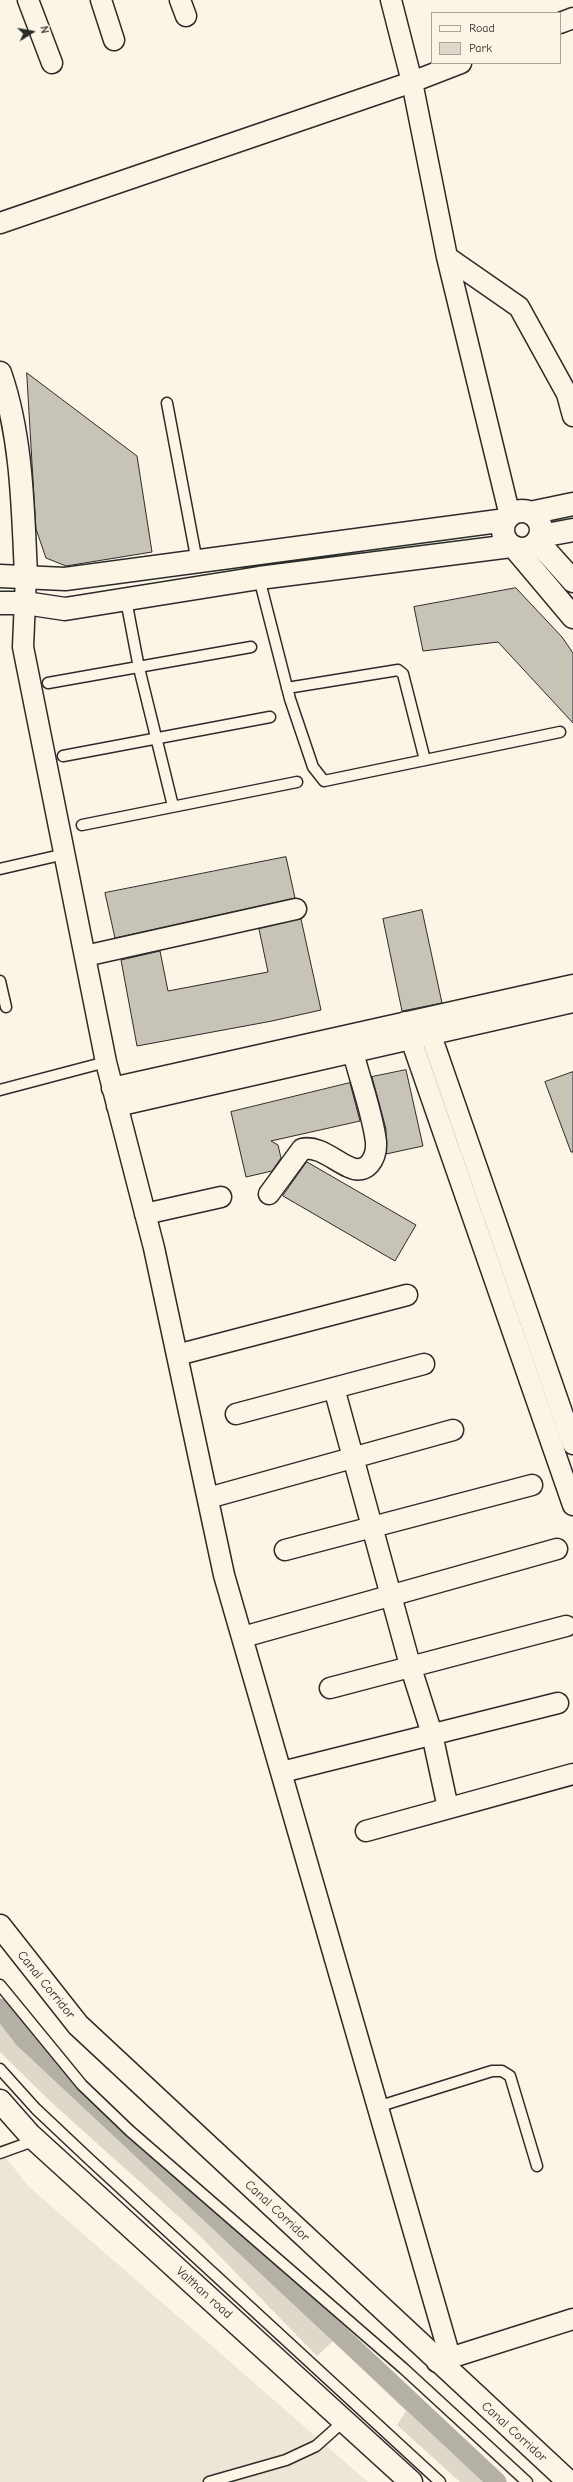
<!DOCTYPE html>
<style>
body{margin:0}
#map{position:relative;width:573px;height:2482px;overflow:hidden;background:#fcf5e5;font-family:"Comic Neue",sans-serif}
canvas{display:block}
.legend{position:absolute;left:431px;top:12px;width:130px;height:52px;box-sizing:border-box;background:#fcf5e5;border:1px solid #a8a49b;margin:0;padding:5px 7px;list-style:none;font-size:12px;color:#2b2b2b}
.legend li{display:flex;align-items:center;gap:8px;height:20px}
.legend b{width:20px;border:1px solid #a8a49b}
.north{position:absolute;left:12px;top:12px;width:40px;height:40px;-webkit-text-stroke:3px #fcf5e5;paint-order:stroke;rotate:79deg;font-size:11px;font-weight:700;line-height:16px;text-align:center;color:#2b2b2b}
.north::after{content:'';display:block;margin:auto;width:14px;height:18px;background:#2b2b2b;clip-path:polygon(50% 0,100% 100%,50% 72%,0 100%)}
</style>
<div id="map">
<canvas width="573" height="2482"></canvas>
<ul class="legend">
<li><b style="height:5px;background:#fcf5e5"></b>Road</li>
<li><b style="height:11px;background:#ded8ca"></b>Park</li>
</ul>
<div class="north">N</div>
</div>
<script>
const context = document.querySelector('canvas').getContext('2d');
context.lineJoin = 'round';
function paint(path, color) { context.fillStyle = color; context.fill(path, 'evenodd'); }
function trace(path, color, width, dash) { context.strokeStyle = color; context.lineWidth = width; context.lineCap = dash ? 'butt' : 'round'; context.setLineDash(dash || []); context.stroke(path); }
function write(font, color, halo, rows, align = 'center') {
  context.font = font + ' "Comic Neue",sans-serif'; context.lineWidth = 3; context.setLineDash([]); context.textBaseline = 'middle'; context.strokeStyle = halo; context.fillStyle = color; for (const [text, x, y, turn = 0] of rows) {
    context.save(); context.translate(x, y); context.rotate((+turn || 0) * Math.PI / 180); context.textAlign = isNaN(turn) ? turn : align; if (halo) context.strokeText(text, 0, 0); context.fillText(text, 0, 0); context.restore();
  }
}
paint(new Path2D(`
 M0 2150 28 2186 368 2482H0Z`), '#ece6d7');
paint(new Path2D(`
 M0 2018 19 2043 64 2089 505 2482H460L397 2425 406 2411 333 2341 317 2356 198 2234 51 2102 0 2052Z`), '#ded8ca');
trace(new Path2D(`
 M0 2008 23 2038 497 2482`), '#b4b0a5', 19);
const building = new Path2D(`
 M27 373 137 456 152 552 66 566 46 558 36 529Z
 M516 588 562 637 573 653V723L498 642 423 651 414 607Z
 M286 857 295 898 115 938 105 893Z
 M422 910 442 1003 402 1011 383 919Z
 M301 919 321 1010 272 1021 137 1046 121 960 160 951 168 991 268 972 259 929Z
 M406 1070 423 1146 386 1154V1129L372 1077Z
 M573 1072V1152H571L545 1082Z
 M350 1083 360 1121 271 1141 278 1145 281 1158 272 1171 246 1177 231 1112Z
 M307 1162 416 1225 395 1261 283 1196Z`);
paint(building, '#c8c3b7');
trace(building, '#2b2b2b', 1);
const lane = new Path2D(`
 M167 403 197 562
 M259 578 290 699 313 767 324 781 560 732
 M126 600 139 668 173 806
 M48 683 251 647
 M287 688 398 670 403 674 425 760
 M63 756 270 717
 M82 825 297 782
 M0 869 65 854
 M0 981 6 1007
 M0 1090 106 1062
 M0 1985 82 2085 130 2131 403 2368 527 2482
 M0 2069 36 2109 88 2158 440 2482
 M377 2107 492 2071H502L510 2076 537 2166
 M0 2153 36 2140
 M209 2482 286 2460 316 2446 344 2421`);
const street = new Path2D(`
 M28 0 52 63
 M101 0 114 40
 M180 0 186 16
 M391 0 412 82 447 257 510 516
 M560 23 573 18
 M0 223 412 82 461 63
 M447 257 519 307 567 394 573 416
 M26 576 23 647 106 1062 154 1248 224 1575 450 2357
 M85 956 296 909
 M405 1022 573 1505
 M427 1024 573 1444
 M112 1088 573 985
 M117 1106 573 1002
 M269 1194 302 1149C318 1145 335 1161 349 1167 367 1176 377 1158 376 1142 373 1115 360 1080 353 1052
 M145 1214 221 1197
 M177 1355 407 1295
 M334 1388 410 1665 432 1734 448 1808
 M236 1414 424 1364
 M208 1498 453 1430
 M285 1550 532 1485
 M243 1637 557 1549
 M330 1688 566 1626
 M282 1772 558 1703
 M366 1831 573 1774
 M437 2362 573 2319`);
const secondary = new Path2D(`
 M0 373C22 436 23 509 26 576
 M503 530a19 19 0 1 1 38 0a19 19 0 1 1-38 0Z
 M530 513 573 504
 M541 536 573 530
 M538 542 573 581
 M514 547 573 617
 M0 576 65 579 506 520
 M0 603H25L65 609 259 578 511 546
 M0 1926 78 2025 569 2482
 M0 2101 30 2135 411 2482`);
trace(lane, '#2b2b2b', 13);
trace(street, '#2b2b2b', 23);
trace(secondary, '#2b2b2b', 25);
trace(lane, '#fcf5e5', 10);
trace(street, '#fcf5e5', 20);
trace(secondary, '#fcf5e5', 22);
write('13px', '#2b2b2b', '#fcf5e5', [
 ["Canal Corridor",46,1985,51],
 ["Canal Corridor",277,2211,43],
 ["Valthan road",204,2293,42],
 ["Canal Corridor",514,2432,42]
]);
</script>
